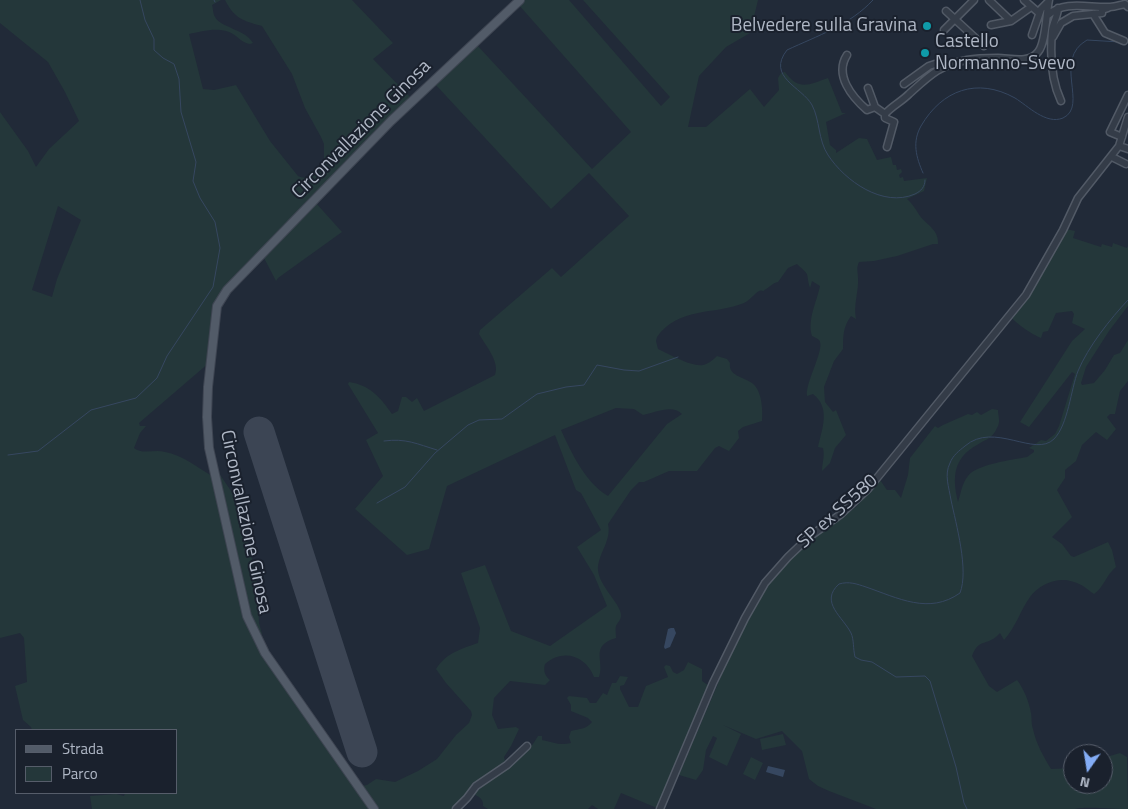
<!DOCTYPE html>
<style>
body{margin:0}
#map{position:relative;width:1128px;height:809px;overflow:hidden;background:#212a38;font-family:"Titillium Web",sans-serif}
canvas{display:block}
.legend{position:absolute;left:15px;top:729px;width:162px;height:65px;box-sizing:border-box;background:#1a212d;border:1px solid #565d6a;margin:0;padding:6px 9px;list-style:none;font-size:15px;color:#afb7c5}
.legend li{display:flex;align-items:center;gap:10px;height:25px}
.legend b{width:25px;border:1px solid #565d6a}
.north{position:absolute;left:1063px;top:744px;width:50px;height:50px;box-sizing:border-box;background:#1a212d;border:1px solid #565d6a;border-radius:50%;rotate:193deg;font-size:14px;font-weight:700;line-height:20px;text-align:center;color:#afb7c5}
.north::after{content:'';display:block;margin:auto;width:18px;height:22px;background:#83acf5;clip-path:polygon(50% 0,100% 100%,50% 72%,0 100%)}
</style>
<div id="map">
<canvas width="1128" height="809"></canvas>
<ul class="legend">
<li><b style="height:6px;background:#525b68"></b>Strada</li>
<li><b style="height:14px;background:#24373a"></b>Parco</li>
</ul>
<div class="north">N</div>
</div>
<script>
const context = document.querySelector('canvas').getContext('2d');
context.lineJoin = 'round';
function paint(path, color) { context.fillStyle = color; context.fill(path, 'evenodd'); }
function trace(path, color, width, dash) { context.strokeStyle = color; context.lineWidth = width; context.lineCap = dash ? 'butt' : 'round'; context.setLineDash(dash || []); context.stroke(path); }
function write(font, color, halo, rows, align = 'center') {
  context.font = font + ' "Titillium Web",sans-serif'; context.lineWidth = 4; context.setLineDash([]); context.textBaseline = 'middle'; context.strokeStyle = halo; context.fillStyle = color; for (const [text, x, y, turn = 0] of rows) {
    context.save(); context.translate(x, y); context.rotate((+turn || 0) * Math.PI / 180); context.textAlign = isNaN(turn) ? turn : align; if (halo) context.strokeText(text, 0, 0); context.fillText(text, 0, 0); context.restore();
  }
}
paint(new Path2D(`
 M0 0H221L212 5C213 8 213 14 215 17 221 28 245 29 253 43L250 44C243 43 239 38 233 34 221 26 202 31 189 34L203 89 214 90 236 85 270 141 298 176C308 181 317 174 324 167V144L321 137 305 108 292 74 262 26C243 21 234 18 225 0H352L393 43 373 59 411 98 222 292 210 362 139 423 140 426H146L140 433 134 448C142 455 155 449 165 452 182 455 197 467 212 476L250 627 373 809H92L90 796 116 794 124 796 125 793H176V730H32L31 727 23 720 15 686 27 682 24 638 20 633 0 638V112L28 151 36 167 49 149 79 121 65 92 48 62 0 23ZM58 206 81 220 57 279 52 297 32 290Z
 M523 0H569L661 106 670 97 583 0H758L750 33 726 47 699 76 688 127H706L750 89 764 107 779 90 778 78 781 73 785 72C799 91 808 85 828 78L842 113H846L826 122 830 145 836 150V153L859 138 867 139 877 160 891 157 893 165H896L897 170 901 169 902 172 899 175 900 178 903 177 904 181 927 178 924 191 907 199C913 204 916 210 920 216 927 225 939 230 938 244H933L897 256 874 261 859 262C856 268 858 272 858 278 859 291 853 305 856 319L851 316C843 327 843 336 843 349L834 361 824 387 825 402 833 412 836 410 846 435 835 448 830 463 822 471C822 462 825 457 823 448L818 447C822 429 831 408 813 394L807 396C805 382 826 348 819 340 817 338 814 337 812 336 807 320 817 301 820 286L812 281 810 288C805 271 812 278 797 264L788 268 778 282C773 283 771 286 766 289 760 294 766 289 759 291 755 293 750 300 744 303 714 315 678 307 657 337L656 341 658 349C669 354 691 367 703 365 708 364 713 360 717 356L727 359 730 363C728 376 744 377 752 383 762 390 763 410 762 421L743 427 738 431 739 438 729 451 719 446 715 448 697 471H669L644 482H639L631 490 608 524C612 541 597 555 598 570 599 586 621 604 621 615 621 620 618 622 616 626 615 630 616 634 616 638 589 646 605 661 599 677H594C586 656 563 648 545 664 543 671 545 676 550 680L545 685 510 681 494 698 492 715 498 729 516 727 519 729 511 746 504 757 505 761 520 758 533 744 538 736H542V740C552 742 560 746 571 743L569 737 571 731C579 729 587 729 592 722L588 718 571 711V705L567 698 569 696 587 698 590 703H596L603 693 607 695 612 683H616L620 676 628 677 624 685 620 686V689L629 707H638L646 686 668 677 664 667 666 665 670 666 673 672 677 674 684 670 688 662 702 669V681L709 686 662 799 661 798 657 808 621 793 614 809H598L592 805 588 809H488L483 806C484 800 479 796 473 794L457 809H378L362 786 367 785 376 779 395 782 418 771 437 759 456 735 469 723 472 715 471 711 446 683 436 669C446 653 461 649 478 643L480 628 461 573 485 565 511 631 550 646 607 606 594 575 577 547 601 530 581 493 576 490 555 435 447 486 429 549 407 555 355 509 383 476 366 440 378 433 348 384 349 382C370 385 381 398 392 414L398 411 402 397H406L412 402 417 398 424 411 495 375C500 362 486 346 479 334L480 330 552 268 561 277 629 216 589 173 551 209 434 83 476 44 592 169 631 132 518 4ZM616 408 634 409 643 415C655 413 672 404 682 414L667 424 608 496C585 482 572 454 561 430Z
 M315 202 342 232 278 278 276 281 264 258 261 257Z
 M1066 229 1075 231 1073 238 1101 247 1102 244 1112 247 1113 243 1127 248 1128 246V306L1109 331 1086 367 1081 383 1082 385 1094 383 1105 370 1114 355 1120 353 1128 340V381L1120 391 1115 414H1110L1107 417 1116 429 1107 440 1096 432 1082 445 1076 461 1065 470V478L1057 490 1072 517 1052 537 1062 544 1071 556 1074 557 1108 542 1112 550 1116 567C1106 575 1104 587 1094 594 1088 590 1082 584 1074 582 1059 576 1039 584 1030 597 1020 611 1016 627 1004 640L1000 633C988 647 979 637 972 656L989 686 997 692 1017 680C1024 689 1029 702 1031 713 1032 718 1031 724 1033 729 1036 744 1044 757 1051 769L1073 768V784H1103V758L1120 753 1127 757 1128 809C1117 809 1082 806 1075 809H876L829 791 818 786 809 779 802 751 782 731 756 739 723 725 741 734 727 766 709 757 717 738 713 736 706 750 703 770 696 780 679 775 748 613 758 595 799 549 856 507 880 480 887 490H895L901 498 908 475 910 458 935 426 938 428 943 425 968 414 972 415 977 412 981 415 992 409 998 410C998 416 1001 422 997 428 992 439 986 439 977 445 953 458 952 478 958 502 961 493 962 483 968 476 977 464 1012 460 1027 457L1034 452V450L1029 448 1041 440 1046 441 1055 434 1059 426 1075 374 1072 372 1029 427 1020 422 1072 341 1085 329 1072 323 1074 314 1072 311 1056 313 1048 331 1043 332 1041 338C1033 335 1013 322 1010 315Z
 M216 469 240 504 257 581 259 623 262 634 259 636 251 617Z
 M783 734 786 745 762 750 760 739Z
 M751 757 763 763 755 780 743 774Z`), '#24373a');
paint(new Path2D(`
 M671 628H674L676 633 670 647 665 649 664 647 668 629Z
 M768 766 785 770 783 777 766 772Z`), '#364760');
trace(new Path2D(`
 M214 0 215 2
 M873 0C850 25 817 36 787 50 766 77 802 87 812 105 820 120 818 140 828 155 845 181 883 208 915 194 921 191 925 187 925 180
 M923 173C916 157 912 142 921 126 942 90 977 77 1015 98 1028 106 1046 125 1063 118 1089 106 1052 60 1087 40L1120 42
 M384 441C406 438 417 444 437 450
 M8 455 38 451 91 410 136 398 157 378 167 356 213 287 220 248 215 222 200 198 193 181 196 162 181 112 179 79 174 64 163 58 154 50V39L145 20 140 0
 M377 503 405 487 435 453 468 425 479 420 502 419 537 394 566 387 584 385 597 365 624 370 639 371 678 357
 M967 809 964 803 956 767 930 681 925 676 896 677 872 662 861 660 855 657C853 649 854 639 851 633 843 617 819 602 839 584 849 581 857 584 866 587 898 598 929 615 960 593 969 570 956 524 951 500 949 487 944 475 950 463 953 455 959 451 965 446 994 421 1035 458 1054 439 1068 425 1071 389 1078 371 1088 347 1110 319 1128 300`), '#364760', 1);
trace(new Path2D(`
 M259 432 362 752`), '#3c4554', 31);
const minor = new Path2D(`
 M989 0 1011 21
 M1024 0 1039 13
 M1058 8C1058 16 1053 22 1052 31 1050 54 1051 80 1061 101
 M946 11 984 46
 M1093 14 1105 33 1124 41
 M1048 15C1064 0 1089 8 1110 7 1115 7 1120 5 1125 4L1128 7
 M991 25 1011 21 1031 7
 M944 30 974 0
 M1032 35 1041 9 1048 2
 M1053 37 1061 23 1073 16 1102 13V10L1108 8
 M847 55C834 75 852 97 867 110L875 107
 M904 84 929 66 935 64 941 68
 M868 88 875 107 885 114V118L894 122 887 147
 M885 114C892 106 901 102 909 94 929 76 939 65 967 60 977 58 988 58 998 58 1010 58 1029 64 1038 52 1046 43 1046 13 1049 0
 M1122 137 1110 132 1128 95
 M1119 146 1128 149
 M1112 157 1126 164
 M456 809 467 798 476 786 507 765 527 746
 M660 809 713 683 745 618 765 583 788 557 809 537 841 514 868 489 1026 295 1063 230 1078 198 1119 146 1128 117`);
const major = new Path2D(`
 M374 809 265 653 247 616 209 448 207 417 208 387 217 306 227 290 391 121 520 0`);
trace(minor, '#525a66', 9);
trace(major, '#3e4552', 10);
trace(minor, '#343c48', 6);
trace(major, '#525b68', 8);
for (const [x, y, r, color] of [
 [927,26,5,"#0f9aa8"],
 [925,53,5,"#0f9aa8"]
]) { const dot = new Path2D(); dot.arc(x, y, r, 0, 2 * Math.PI); context.fillStyle = color; context.fill(dot); trace(dot, '#1a212d', 2); }
write('19px', '#afb7c5', '#1a212d', [
 ["Belvedere sulla Gravina",917,26],
 ["Castello",935,42,"left"],
 ["Normanno-Svevo",935,64,"left"]
], 'right');
write('19px', '#afb7c5', '#1a212d', [
 ["Circonvallazione Ginosa",362,130,-45],
 ["SP ex SS580",838,512,-42],
 ["Circonvallazione Ginosa",245,522,78]
]);
</script>
